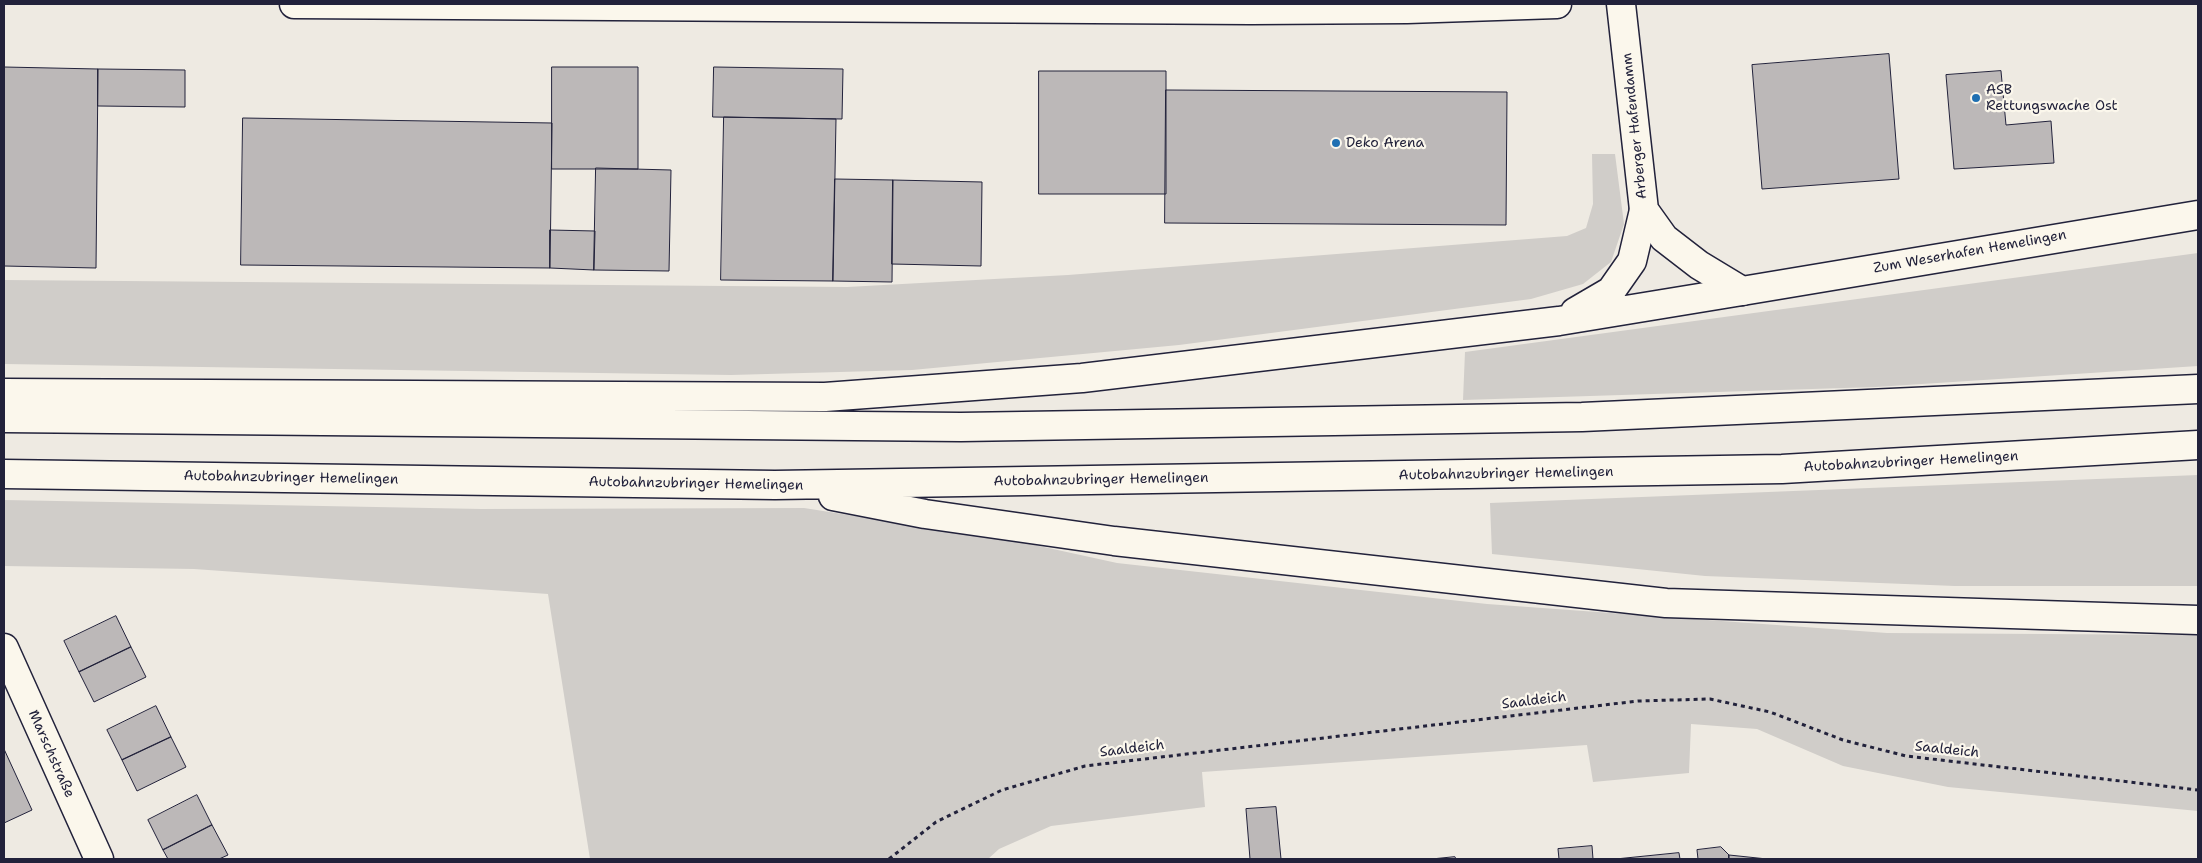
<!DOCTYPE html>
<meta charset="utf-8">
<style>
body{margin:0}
#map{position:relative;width:2202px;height:863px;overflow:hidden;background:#eeeae2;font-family:"Shantell Sans",sans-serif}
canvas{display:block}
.frame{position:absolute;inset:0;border:5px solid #22223b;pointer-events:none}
</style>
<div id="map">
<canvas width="2202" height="863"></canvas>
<div class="frame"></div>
</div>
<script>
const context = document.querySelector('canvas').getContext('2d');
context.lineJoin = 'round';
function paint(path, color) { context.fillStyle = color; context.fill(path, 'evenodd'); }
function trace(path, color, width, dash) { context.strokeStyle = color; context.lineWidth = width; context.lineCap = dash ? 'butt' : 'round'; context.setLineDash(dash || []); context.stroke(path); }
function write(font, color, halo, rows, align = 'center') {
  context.font = font + ' "Shantell Sans",sans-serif'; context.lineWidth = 4.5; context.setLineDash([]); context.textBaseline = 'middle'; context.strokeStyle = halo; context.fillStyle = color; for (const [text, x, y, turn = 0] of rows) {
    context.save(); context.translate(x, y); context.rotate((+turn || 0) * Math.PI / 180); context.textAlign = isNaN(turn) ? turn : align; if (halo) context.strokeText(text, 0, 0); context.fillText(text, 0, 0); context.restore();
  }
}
paint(new Path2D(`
 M1592 154H1615L1624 224 1611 262 1583 284 1531 299 1179 345 912 370 731 375 4 364V280L847 287 1068 275 1567 236 1586 228 1593 204Z
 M2198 253V366L1876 387 1463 400 1465 352Z
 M2198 475V586H1955L1705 576 1492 554 1490 503Z
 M4 500 482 509 804 508 1021 542 1117 563 1487 604 1887 633 2198 635V811L1948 787 1843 766 1757 729 1691 724 1689 773 1593 782 1587 745 1202 772 1205 807 1051 826 999 849 988 859H590L548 594 194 569 4 566Z`), '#d0cdc9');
const building = new Path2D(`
 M1889 54 1899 179 1762 189 1752 65Z
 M4 67 98 69 96 268 4 266Z
 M552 67H638V169H552Z
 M714 67 843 69 842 119 713 117Z
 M98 69 185 70V107L98 106Z
 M1039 71H1166V194H1039Z
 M2001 71 2006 125 2051 121 2054 163 1954 169 1946 75Z
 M1166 90 1507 92 1506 225 1165 223Z
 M724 117 836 119 833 281 721 280Z
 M243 118 552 123 550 268 241 265Z
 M596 168 671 170 669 271 594 270Z
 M835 179 893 180 892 282 833 281Z
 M893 180 982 182 981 266 892 264Z
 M550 230 595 231 594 270 550 268Z
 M116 616 131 647 79 672 64 641Z
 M131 647 146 677 94 702 79 672Z
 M156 706 171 737 122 760 107 730Z
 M171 737 186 767 137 791 122 760Z
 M4 749 32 810 4 823Z
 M197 795 212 825 163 850 148 820Z
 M1276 807 1281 859H1250L1246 809Z
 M212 825 228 855 219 859H168L163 850Z
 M1592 846 1593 859H1559L1558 849Z
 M1721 847 1729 855V859H1698L1697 850Z
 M1679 853 1680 859H1616Z
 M1729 855 1767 859H1729Z
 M1455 857 1456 859H1432Z`);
paint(building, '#bcb8b8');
trace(building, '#22223b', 1);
const minor = new Path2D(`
 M294 4 1251 10 1407 9 1557 4
 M1621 4 1644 210 1664 238 1699 265 1742 291 2198 215
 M4 648 99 859`);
const highway = new Path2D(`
 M1575 312 1611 291 1632 261 1644 210
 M4 393 825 397 1082 378 1559 321 1742 291
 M4 418 961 427 1582 417 2198 389
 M4 474 775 485 1782 469 2198 445
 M833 496 925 514 1114 541 1666 603 2198 620`);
trace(minor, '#22223b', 31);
trace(highway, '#22223b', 31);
trace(new Path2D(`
 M889 859 936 822 1002 790 1085 766 1638 701 1710 699 1770 712 1843 740 1906 756 2198 790`), '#22223b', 3, [4, 4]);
trace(minor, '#fbf7ec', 28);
trace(highway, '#fbf7ec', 28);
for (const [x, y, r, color] of [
 [1976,98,5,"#1f6fb2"],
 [1336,143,5,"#1f6fb2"]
]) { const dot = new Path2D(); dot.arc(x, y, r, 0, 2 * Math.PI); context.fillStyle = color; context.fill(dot); trace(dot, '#fbf7ec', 2); }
write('14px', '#22223b', '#fbf7ec', [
 ["ASB",1986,90],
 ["Rettungswache Ost",1986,106],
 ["Deko Arena",1346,143]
], 'left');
write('14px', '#22223b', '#fbf7ec', [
 ["Arberger Hafendamm",1635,126,-96],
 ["Zum Weserhafen Hemelingen",1970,252,-10],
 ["Autobahnzubringer Hemelingen",1911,462,-3],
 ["Autobahnzubringer Hemelingen",1506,474,-1],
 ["Autobahnzubringer Hemelingen",291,478,1],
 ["Autobahnzubringer Hemelingen",1101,480,-1],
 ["Autobahnzubringer Hemelingen",696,484,1],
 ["Saaldeich",1534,701,-7],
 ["Saaldeich",1132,749,-7],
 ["Saaldeich",1947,750,6],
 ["Marschstraße",51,754,66]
]);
</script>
